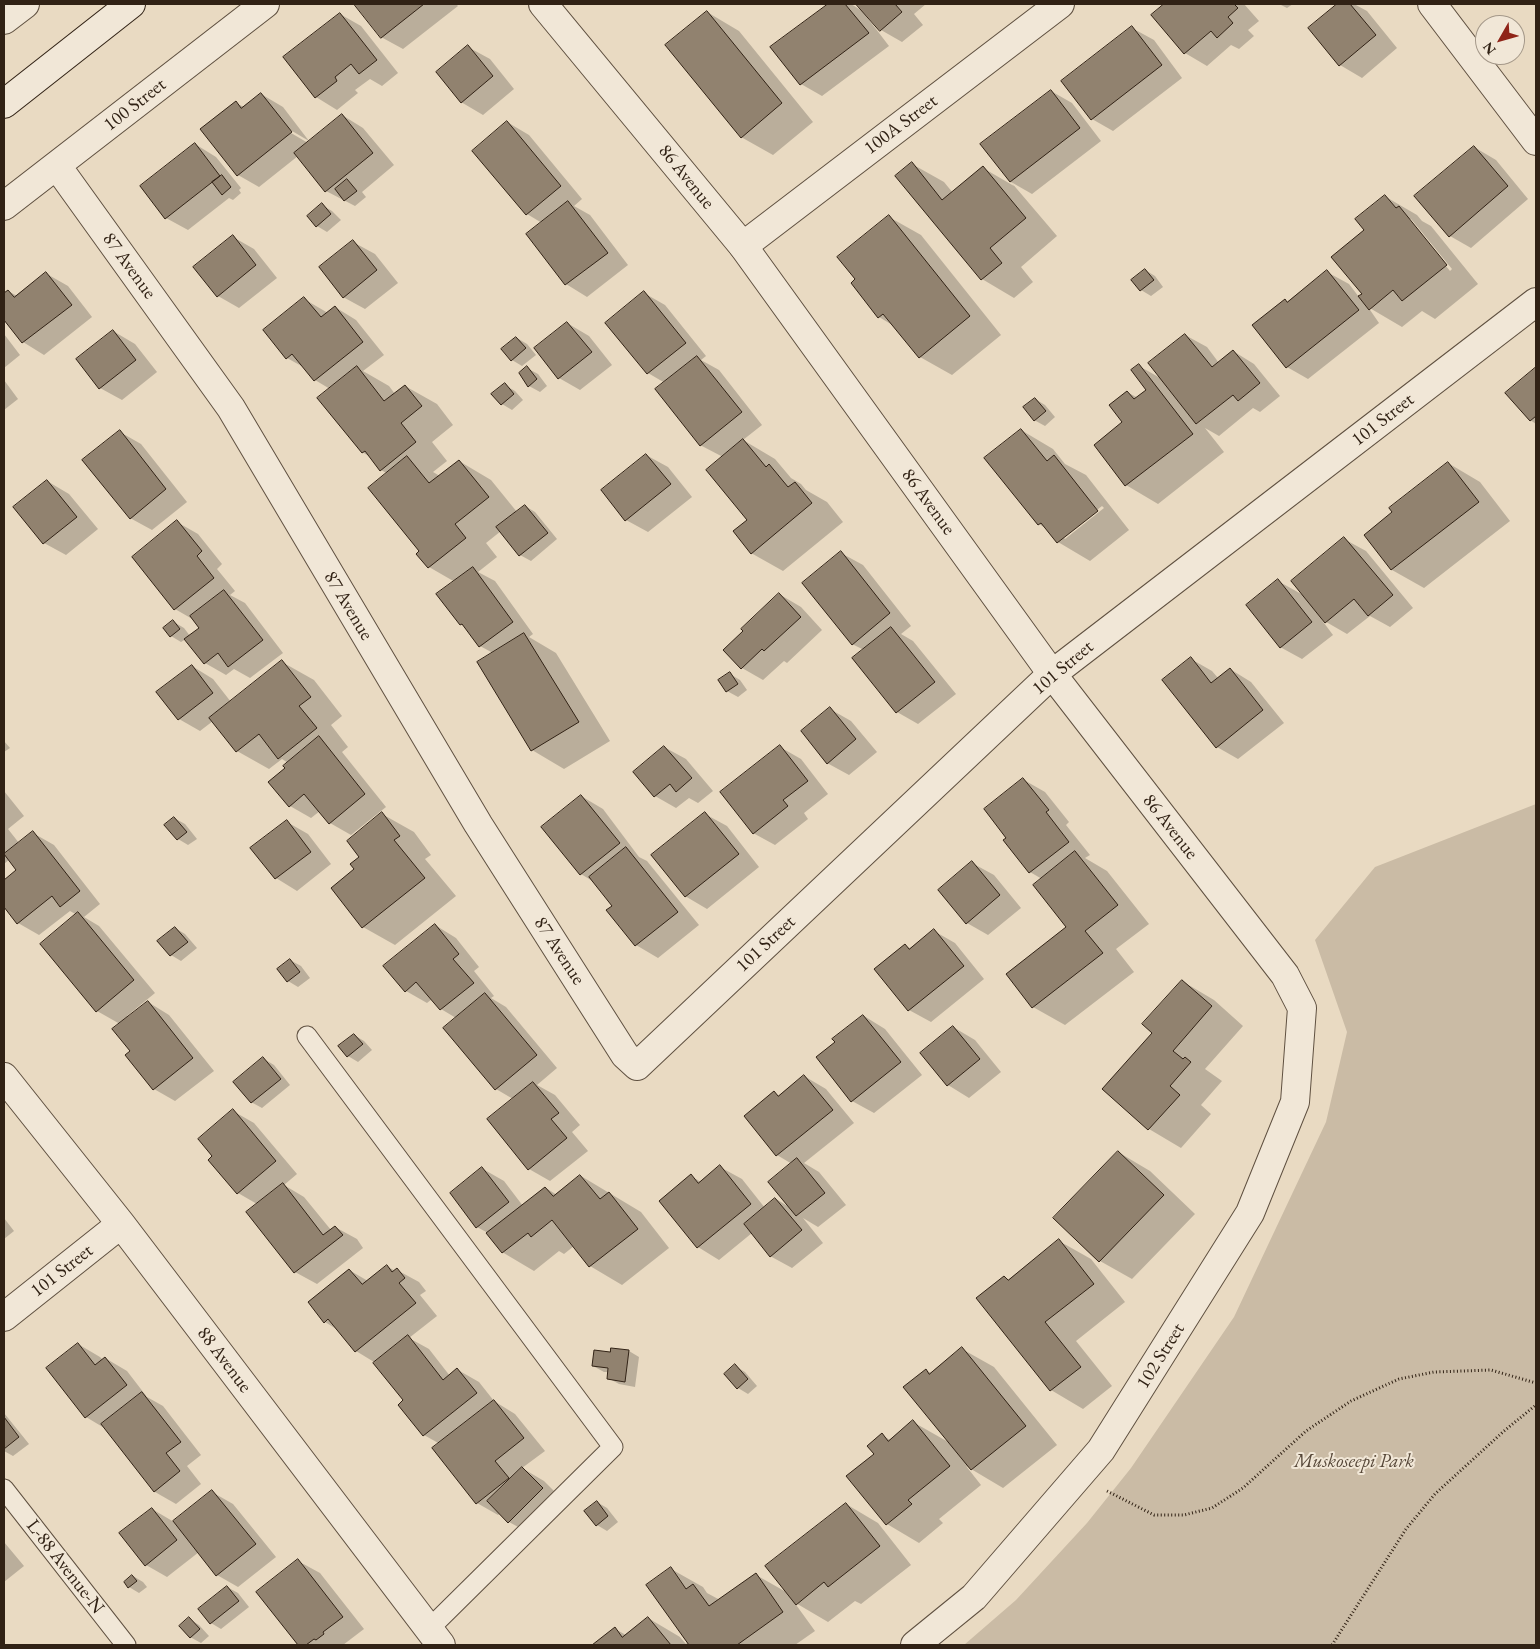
<!DOCTYPE html>
<style>
body{margin:0}
#map{position:relative;width:1540px;height:1649px;overflow:hidden;background:#e9dac2;font-family:"EB Garamond",serif}
canvas{display:block}
.frame{position:absolute;inset:0;border:5px solid #312215;pointer-events:none}
.north{position:absolute;left:1475px;top:15px;width:50px;height:50px;box-sizing:border-box;background:#f1e7d7;border:1px solid #a49889;border-radius:50%;rotate:232deg;font-size:14px;font-weight:700;line-height:20px;text-align:center;color:#312215}
.north::after{content:'';display:block;margin:auto;width:18px;height:22px;background:#8f2418;clip-path:polygon(50% 0,100% 100%,50% 72%,0 100%)}
</style>
<div id="map">
<canvas width="1540" height="1649"></canvas>
<div class="frame"></div>
<div class="north">N</div>
</div>
<script>
const context = document.querySelector('canvas').getContext('2d');
context.lineJoin = 'round';
function paint(path, color) { context.fillStyle = color; context.fill(path, 'evenodd'); }
function trace(path, color, width, dash) { context.strokeStyle = color; context.lineWidth = width; context.lineCap = dash ? 'butt' : 'round'; context.setLineDash(dash || []); context.stroke(path); }
function write(font, color, halo, rows, align = 'center') {
  context.font = font + ' "EB Garamond",serif'; context.lineWidth = 4; context.setLineDash([]); context.textBaseline = 'middle'; context.strokeStyle = halo; context.fillStyle = color; for (const [text, x, y, turn = 0] of rows) {
    context.save(); context.translate(x, y); context.rotate((+turn || 0) * Math.PI / 180); context.textAlign = isNaN(turn) ? turn : align; if (halo) context.strokeText(text, 0, 0); context.fillText(text, 0, 0); context.restore();
  }
}
paint(new Path2D(`
 M1536 804V1645H964L1016 1600 1087 1523 1131 1468 1234 1317 1326 1122 1347 1032 1315 940 1375 867Z`), '#cabba5');
paint(new Path2D(`
 M355 4H456L458 6 403 49 381 37Z
 M830 4H851L864 12 858 4H926L914 14 923 25 902 42 881 30 867 14 866 16 889 46 822 96 801 84 772 47Z
 M1166 4H1244L1259 21 1248 30 1254 36 1239 49 1231 45 1207 66 1185 53 1153 15Z
 M1279 4H1293L1287 8Z
 M1339 4H1354L1367 11 1397 48 1362 78 1340 65 1310 28Z
 M707 12 739 31 813 122 773 155 741 137Z
 M340 14 361 26 398 73 382 86 370 79 355 90 358 93 337 110 316 97Z
 M1132 28 1154 40 1182 78 1113 131 1092 119Z
 M468 47 490 59 514 89 483 115 461 102Z
 M1051 91 1072 103 1101 141 1032 194 1011 182 1057 236 1021 267 1033 282 1014 298 982 279 912 164 944 182 953 193 983 168 1014 186 982 145Z
 M261 94 283 107 309 141 287 128 286 130 308 143 342 115 363 128 394 165 362 192 366 197 355 206 326 191 298 156 259 187 238 175 236 103 244 107Z
 M507 122 529 135 582 199 574 206 590 215 628 265 587 297 566 284 527 234 542 223 527 214 474 151Z
 M195 144 216 157 241 188 239 190 241 193 233 200 229 198 188 230 166 218 141 186Z
 M1474 147 1496 160 1528 199 1471 248 1450 236Z
 M1386 197 1417 215 1422 221 1431 226 1478 284 1435 319 1422 311 1402 327 1368 307 1379 323 1308 379 1287 367 1285 301 1289 303 1327 272 1349 284 1359 297 1363 294 1366 230ZM1408 219H1411L1452 269 1450 271Z
 M322 205 332 211 341 220 327 232 317 226Z
 M889 217 921 235 1001 335 952 375 920 357 894 326 879 317Z
 M233 237 254 249 277 278 239 308 218 296Z
 M353 242 375 254 398 283 365 309 343 297Z
 M1145 270 1155 276 1163 287 1151 296 1141 290Z
 M47 274 68 286 92 317 44 355 23 342 4 318V295L8 291 17 296Z
 M644 293 665 305 706 356 701 360 719 370 762 425 743 440 775 459 791 478 801 484 806 490 827 502 843 522 783 571 751 553 749 520 723 457 700 445 665 383 648 373Z
 M304 299 328 313 335 307 356 320 384 355 363 371 389 386 395 394 405 386 437 404 453 425 432 442 447 461 433 472 440 476 459 461 491 480 517 512 525 506 535 512 557 539 531 561 520 555 501 531 486 543 497 557 478 572 495 581 533 634 529 637 556 653 610 741 564 769 532 750 493 653 480 646 467 628 460 624 455 582 429 567 420 552 388 474 381 470 372 458 362 452 330 389 315 380 305 368 287 358 265 331Z
 M567 323 589 336 612 365 580 390 559 378Z
 M113 331 135 344 157 372 122 400 100 388Z
 M4 334 20 355 4 368Z
 M1185 335 1207 347 1219 363 1233 351 1254 364 1280 396 1260 412 1253 408 1219 436 1205 428 1224 452 1158 504 1126 485 1096 445 1124 423 1127 392 1138 398 1148 390 1139 366 1162 379Z
 M517 338 527 344 536 355 522 366 512 360Z
 M527 368 538 374 547 386 540 392 529 386Z
 M1536 368V424L1530 420 1507 393Z
 M4 380 18 399 4 410Z
 M505 385 515 391 523 400 512 410 502 404Z
 M1035 399 1045 405 1055 417 1045 426 1034 420Z
 M1021 430 1053 449 1065 464 1086 475 1129 530 1090 561 1058 542 1047 529 1039 524ZM1102 506 1104 508 1065 539 1063 537Z
 M120 432 141 444 187 502 152 530 130 518Z
 M646 455 668 467 692 497 648 532 626 520 602 490Z
 M1448 463 1480 482 1510 521 1424 588 1392 570 1365 535 1394 512Z
 M47 481 69 494 98 529 66 555 44 543Z
 M177 522 198 534 222 564 217 569 235 591 230 595 245 603 283 653 250 678 234 669 226 675 205 663 186 639 181 642 171 636 165 628 174 622 184 628 190 636 200 629 194 620 175 609Z
 M1344 539 1366 551 1413 608 1390 627 1370 616 1347 634 1321 619 1333 635 1302 659 1280 647 1278 581 1303 595Z
 M841 553 863 565 911 626 901 634 913 641 956 694 918 724 897 712 864 650 852 644Z
 M779 594 801 607 822 630 787 663 784 661 763 680 742 668Z
 M1191 659 1212 671 1218 678 1230 669 1251 682 1284 723 1238 759 1217 747Z
 M282 662 314 680 342 716 331 725 348 747 342 752 386 807 351 835 330 823 320 811 311 818 290 806 287 769 288 763 282 759 269 769 237 751 213 721 200 731 179 719 192 666 213 679 231 702Z
 M730 674 740 680 747 690 738 697 727 691Z
 M830 709 851 721 877 752 849 775 827 763Z
 M4 741 10 748 4 752Z
 M664 747 686 759 713 791 698 803 689 798 676 808 655 796Z
 M780 747 801 759 828 794 804 813 808 819 775 845 753 833Z
 M1024 780 1045 792 1069 822 1066 825 1090 855 1085 858 1107 871 1149 924 1116 949 1134 972 1065 1025 1033 1007 1067 927 1042 879 1030 872 1005 840 1008 838Z
 M4 791 24 816 8 829 19 843 33 833 54 845 100 904 84 917 99 926 155 993 127 1016 128 1018 148 1002 169 1015 214 1071 175 1101 154 1089 132 1051 120 1024 97 1011 77 915 70 911 39 935 18 923 4 905V881L18 870 10 859 4 864Z
 M581 796 603 809 639 857 647 861 699 925 658 958 636 945 608 910 614 906 594 882 581 874Z
 M382 814 414 832 431 855 425 859 456 896 395 945 363 927 356 870Z
 M705 814 727 826 759 867 707 909 685 896Z
 M174 818 185 824 197 839 188 845 178 839Z
 M287 822 308 834 331 864 297 891 276 878Z
 M972 863 994 875 1021 908 988 935 967 923Z
 M435 925 456 938 479 967 474 971 494 996 491 998 506 1007 557 1068 537 1085 555 1095 580 1125 572 1132 588 1151 550 1181 529 1169 513 1099 496 1089 456 1018 441 1009 432 999 427 1003 406 991Z
 M175 928 185 934 197 948 181 961 171 955Z
 M934 931 955 943 984 979 931 1022 909 1010 905 945 911 949Z
 M290 960 301 966 310 978 298 987 288 981Z
 M1182 981 1214 1000 1243 1026 1205 1069 1222 1081 1201 1105 1211 1114 1181 1148 1149 1129 1104 1089 1154 1033Z
 M864 1016 885 1029 922 1075 874 1113 852 1101 837 1043Z
 M953 1027 975 1040 1001 1072 969 1098 948 1085 922 1053Z
 M354 1035 364 1041 372 1050 358 1062 348 1056Z
 M264 1059 274 1065 290 1085 262 1108 251 1102Z
 M804 1076 826 1089 854 1123 804 1163 819 1172 846 1205 818 1227 803 1218 823 1243 792 1268 770 1256 752 1233 719 1260 698 1247 660 1201 691 1176 701 1182 720 1167 742 1179 765 1208 776 1199 791 1208 792 1164 777 1155 746 1116 774 1093 780 1096Z
 M233 1111 254 1123 297 1174 284 1185 304 1197 331 1230 335 1227 357 1239 363 1248 317 1284 295 1272 248 1212 257 1204 238 1193 210 1160 214 1156Z
 M1118 1152 1150 1171 1195 1214 1132 1279 1100 1261Z
 M483 1169 504 1181 523 1206 546 1188 557 1195 581 1176 641 1212 669 1248 622 1285 590 1266 574 1246 564 1254 559 1251 534 1271 502 1252 488 1233 477 1227Z
 M4 1218 14 1231 4 1239Z
 M1059 1241 1091 1259 1125 1302 1076 1341 1112 1386 1083 1409 1051 1390 978 1298 1004 1277 1010 1280Z
 M387 1266 395 1271 397 1270 419 1282 426 1291 420 1295 437 1316 409 1338 429 1349 450 1376 458 1370 479 1382 494 1401 515 1414 545 1451 522 1468 544 1481 564 1501 531 1534 509 1522 501 1513 498 1515 477 1503 440 1444 424 1435 405 1401 374 1362 356 1351 338 1330 325 1322 349 1270 368 1281Z
 M78 1344 100 1357 103 1360 105 1358 127 1371 147 1397 163 1406 201 1455 187 1466 201 1484 176 1504 155 1492 106 1429 86 1417Z
 M612 1349 629 1351 639 1357 635 1387 619 1384 608 1378 609 1372H604L593 1366 612 1353Z
 M962 1349 994 1367 1057 1445 1003 1488 966 1466 981 1485 939 1519 943 1523 919 1543 887 1524 876 1454 882 1435 890 1440 913 1422 950 1443 926 1370 931 1373Z
 M735 1366 745 1372 757 1386 748 1394 738 1388Z
 M4 1413 29 1444 13 1456 4 1451Z
 M212 1492 233 1504 276 1557 238 1587 217 1575 199 1552 167 1577 146 1565 152 1509 174 1522Z
 M597 1502 607 1508 618 1522 607 1531 597 1525Z
 M846 1504 878 1523 911 1565 861 1604 855 1601 828 1622 794 1602 815 1631 795 1645H594L615 1629 626 1635 648 1618 680 1637 686 1644 687 1643 671 1569 703 1587 707 1593 720 1600 756 1575 788 1593Z
 M4 1542 24 1566 4 1582Z
 M298 1561 320 1573 364 1629 343 1645H299L258 1592Z
 M133 1576 143 1582 147 1587 139 1593 129 1587Z
 M227 1587 238 1593 249 1607 221 1629 211 1623Z
 M189 1619 199 1625 209 1636 201 1643 190 1637Z`), '#0003');
const building = new Path2D(`
 M354 4H424L381 38Z
 M828 4H845L869 33 800 85 770 47Z
 M856 4H895L902 12 880 31Z
 M1164 4H1234L1238 8 1228 17 1233 23 1217 38 1211 31 1184 54 1151 15Z
 M1337 4H1350L1376 35 1339 66 1308 28Z
 M707 11 782 103 741 138 665 45Z
 M340 13 377 60 359 74 351 64 335 77 337 81 315 98 283 57Z
 M1132 26 1162 65 1091 120 1061 81Z
 M468 45 493 76 461 103 436 72Z
 M1051 90 1080 128 1010 182 980 144Z
 M261 93 292 132 237 176 200 129 236 101 241 108Z
 M342 114 373 153 325 192 294 153Z
 M507 121 561 186 526 215 472 151Z
 M195 143 220 176 165 219 140 186Z
 M1474 146 1508 186 1449 237 1414 196Z
 M912 162 942 200 983 166 1026 218 990 248 1002 263 981 280 895 176Z
 M222 175 231 187 222 195 212 182Z
 M347 179 357 191 344 201 335 189Z
 M1385 195 1396 208 1399 206 1447 265 1402 301 1393 290 1369 310 1358 296 1362 294 1331 257 1364 230 1355 219Z
 M568 201 608 253 565 285 526 234Z
 M322 203 331 214 316 227 307 216Z
 M889 215 970 316 919 358 883 314 878 318 851 283 855 279 837 257Z
 M233 235 256 265 217 297 193 267Z
 M353 240 377 270 343 298 319 267Z
 M1145 269 1154 280 1140 291 1131 280Z
 M1327 270 1359 310 1286 368 1252 325 1285 299 1287 302Z
 M46 272 72 305 22 343 4 320V293L8 290 14 297Z
 M644 291 686 343 647 374 605 323Z
 M304 297 321 317 335 306 363 342 314 381 292 354 286 359 263 330Z
 M567 322 592 352 558 379 534 348Z
 M113 330 136 360 99 389 76 359Z
 M1185 334 1212 367 1233 350 1260 383 1238 401 1233 395 1196 424 1148 363Z
 M516 337 526 348 511 361 501 349Z
 M697 356 742 412 700 446 655 389Z
 M1139 364 1193 434 1125 486 1094 445 1122 422 1109 405 1127 391 1134 399 1146 390 1131 370Z
 M357 366 384 401 405 385 422 406 401 423 416 442 380 471 365 451 362 453 317 398Z
 M527 366 537 379 528 387 519 373Z
 M1536 367V416L1530 421 1505 393Z
 M505 383 514 394 501 405 491 394Z
 M1035 398 1046 411 1034 421 1023 407Z
 M1021 429 1047 461 1054 455 1098 511 1057 543 1041 523 1038 525 984 458Z
 M120 430 166 489 130 519 82 460Z
 M743 439 766 467 769 464 788 487 795 482 812 503 751 554 733 531 747 520 706 470Z
 M646 454 671 484 625 521 601 490Z
 M407 456 429 483 459 460 489 497 455 524 466 538 428 568 416 554 419 551 368 488Z
 M1448 462 1479 502 1391 570 1364 535 1392 512 1389 508Z
 M47 480 77 517 43 544 13 507Z
 M525 505 548 533 519 556 496 527Z
 M177 520 202 551 197 556 214 578 174 610 132 557Z
 M1344 537 1393 595 1368 616 1354 599 1325 623 1291 581Z
 M841 551 890 613 852 645 802 583Z
 M473 567 513 622 479 647 462 624 460 625 436 594Z
 M1278 579 1312 622 1280 648 1246 605Z
 M224 590 263 640 228 667 218 653 204 664 184 639 199 628 190 616Z
 M779 593 801 617 764 651 762 649 741 669 723 650 743 631 741 629Z
 M173 620 180 629 170 637 163 628Z
 M891 627 935 682 896 713 852 658Z
 M524 633 579 722 531 751 477 662Z
 M1191 657 1211 683 1230 668 1263 710 1216 748 1162 680Z
 M282 660 311 697 299 706 317 728 278 759 259 734 236 752 209 718Z
 M192 665 213 693 178 720 156 692Z
 M730 672 738 684 726 692 718 680Z
 M830 707 856 739 827 764 801 731Z
 M319 736 365 794 329 824 304 794 289 807 268 782 285 768 283 766Z
 M780 745 808 781 783 800 788 806 753 834 720 792Z
 M664 746 692 778 676 792 670 784 654 797 633 772Z
 M1023 778 1049 810 1046 812 1069 842 1029 873 1003 840 1006 838 984 809Z
 M581 795 620 843 580 875 541 827Z
 M382 812 400 836 394 840 425 878 362 928 331 888 354 869 350 864 359 857 347 841Z
 M705 812 739 854 685 897 651 855Z
 M174 817 187 832 177 840 164 825Z
 M287 820 311 852 275 879 250 848Z
 M33 831 80 891 60 907 52 896 17 924 4 907V880L16 870 4 854Z
 M626 847 678 912 635 946 606 910 612 906 589 877Z
 M1075 851 1118 905 1085 931 1103 953 1032 1008 1006 974 1066 927 1033 885Z
 M972 861 1000 895 966 924 938 890Z
 M78 912 134 980 96 1012 40 944Z
 M435 924 459 954 453 959 474 983 440 1010 416 982 405 992 383 966Z
 M175 927 188 942 170 956 157 941Z
 M934 929 964 966 908 1011 874 969 905 944 909 949Z
 M290 959 300 972 287 982 277 969Z
 M1182 980 1212 1006 1173 1051 1183 1059 1185 1057 1191 1062 1170 1086 1180 1095 1148 1130 1102 1089 1152 1033 1142 1024Z
 M485 993 537 1055 495 1090 443 1028Z
 M148 1001 193 1058 153 1090 125 1055 130 1051 112 1029Z
 M863 1015 901 1062 851 1102 816 1057 835 1042 832 1039Z
 M953 1026 980 1059 947 1086 920 1053Z
 M354 1034 363 1044 347 1057 338 1046Z
 M263 1057 281 1079 251 1103 233 1082Z
 M804 1075 833 1110 776 1156 744 1116 774 1091 778 1096Z
 M533 1082 559 1113 551 1119 567 1138 528 1170 487 1119Z
 M233 1109 276 1161 237 1194 208 1160 212 1156 198 1139Z
 M1118 1151 1164 1195 1099 1262 1053 1218Z
 M797 1158 825 1193 796 1216 768 1182Z
 M720 1165 751 1204 697 1248 659 1201 691 1174 698 1183Z
 M482 1167 509 1202 476 1228 450 1193Z
 M580 1175 600 1199 609 1192 638 1229 589 1267 552 1220 531 1237 528 1233 502 1253 486 1233 545 1187 553 1196Z
 M283 1183 323 1235 335 1226 343 1235 294 1273 246 1212Z
 M775 1198 802 1230 770 1257 744 1224Z
 M1059 1239 1094 1284 1045 1322 1081 1367 1050 1391 976 1298 1004 1276 1008 1280Z
 M387 1265 392 1272 397 1268 405 1278 399 1283 416 1303 355 1352 328 1319 324 1323 308 1302 349 1269 362 1284Z
 M408 1335 443 1380 457 1368 477 1393 423 1436 398 1405 403 1400 373 1363Z
 M78 1343 95 1365 105 1357 127 1385 85 1418 46 1368Z
 M962 1347 1026 1426 971 1470 903 1387 926 1369 929 1374Z
 M611 1348 629 1350 625 1382 607 1379 608 1368 592 1366 594 1350 610 1352Z
 M735 1364 748 1379 737 1389 724 1374Z
 M142 1392 181 1442 166 1453 180 1471 154 1492 101 1424Z
 M494 1400 524 1438 495 1461 509 1478 476 1504 432 1448Z
 M4 1417 19 1437 4 1449Z
 M913 1420 950 1466 908 1500 912 1504 886 1525 846 1476 874 1454 867 1446 882 1433 888 1441Z
 M522 1467 543 1488 508 1523 487 1501Z
 M212 1490 256 1544 216 1576 173 1521Z
 M597 1501 608 1516 596 1526 584 1511Z
 M846 1503 880 1546 828 1587 824 1582 796 1605 765 1566Z
 M152 1508 177 1540 145 1566 119 1533Z
 M298 1559 343 1617 323 1632 324 1634 316 1640 314 1639 306 1645H298L256 1592Z
 M671 1567 686 1589 693 1584 709 1606 756 1573 783 1612 737 1645H689L646 1585Z
 M132 1575 137 1581 128 1588 124 1582Z
 M227 1586 239 1601 210 1624 198 1609Z
 M189 1617 200 1629 190 1638 179 1626Z
 M648 1617 671 1645H592L615 1627 622 1637Z`);
paint(building, '#91826f');
trace(building, '#312215', 1);
const service = new Path2D(`
 M307 1036 613 1447 429 1629
 M4 1489 126 1645`);
const minor = new Path2D(`
 M1432 4 1536 141
 M4 20 25 4
 M57 166 231 408 478 824 625 1055 637 1066 1052 674 1536 302
 M4 206 265 4
 M743 246 1060 4
 M4 1077 121 1224 441 1645
 M4 1317 121 1224`);
const tertiary = new Path2D(`
 M543 4 743 246 1052 674 1285 975 1302 1008 1295 1102 1250 1213 1101 1450 974 1597 915 1645`);
const secondary = new Path2D(`
 M4 104 131 4`);
trace(service, '#5f5040', 21);
trace(minor, '#5f5040', 30);
trace(tertiary, '#5f5040', 30);
trace(secondary, '#312215', 30);
trace(new Path2D(`
 M1107 1491 1154 1515H1184L1212 1508 1243 1488 1306 1431 1351 1401 1399 1379 1434 1372 1491 1370 1536 1383
 M1332 1645 1406 1529 1435 1494 1504 1431 1536 1405`), '#312215', 3, [1, 2.5]);
trace(service, '#f1e7d7', 19);
trace(minor, '#f1e7d7', 28);
trace(tertiary, '#f1e7d7', 28);
trace(secondary, '#f1e7d7', 28);
write('19px', '#312215', '#f1e7d7', [
 ["100 Street",135,105,-38],
 ["100A Street",901,125,-37],
 ["86 Avenue",686,177,51],
 ["87 Avenue",129,266,54],
 ["101 Street",1383,420,-38],
 ["86 Avenue",928,502,54],
 ["87 Avenue",348,606,59],
 ["101 Street",1063,668,-40],
 ["86 Avenue",1170,827,52],
 ["101 Street",766,944,-43],
 ["87 Avenue",559,951,57],
 ["101 Street",62,1271,-38],
 ["102 Street",1161,1356,-58],
 ["88 Avenue",224,1360,53],
 ["L-88 Avenue-N",65,1567,52]
]);
write('italic 19px', '#574839', '#f1e7d7', [
 ["Muskoseepi Park",1354,1462]
]);
</script>
